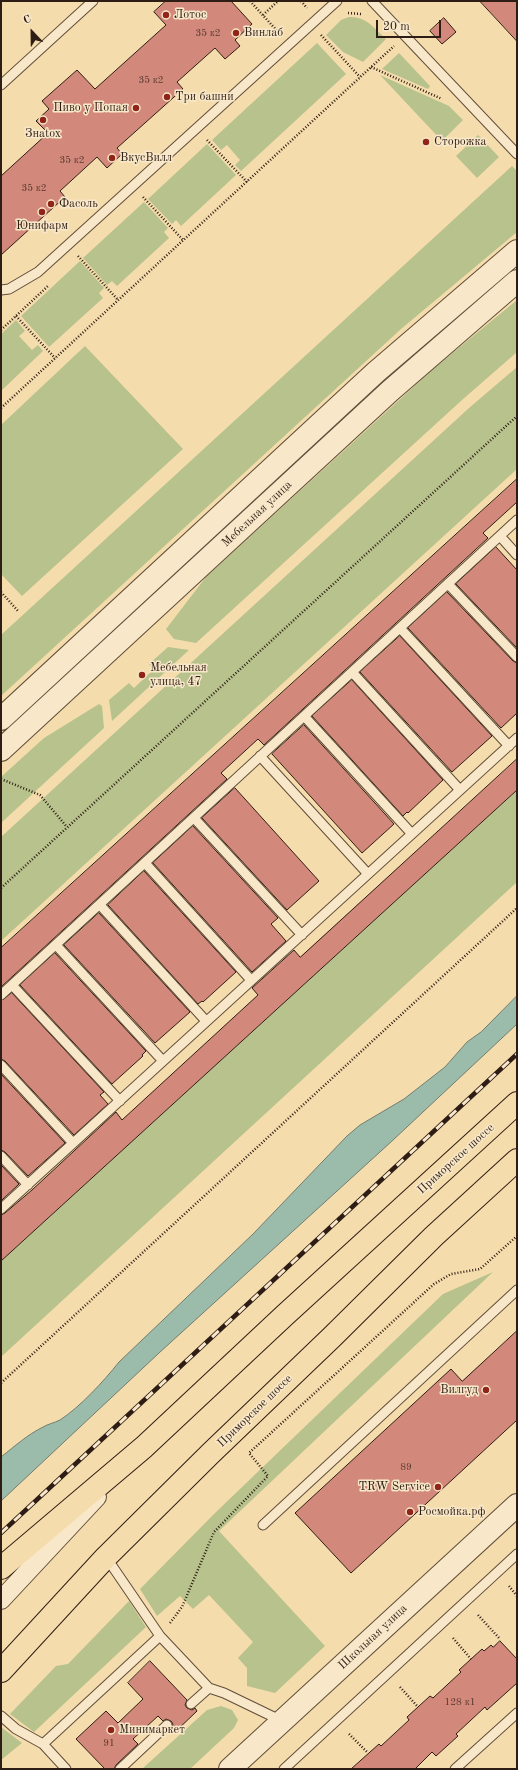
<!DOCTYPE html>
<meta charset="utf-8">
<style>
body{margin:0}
#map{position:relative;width:518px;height:1770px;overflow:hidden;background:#f5dcac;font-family:"Old Standard TT",serif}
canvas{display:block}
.frame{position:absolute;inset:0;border:2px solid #2e1d14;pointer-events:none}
.north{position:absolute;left:12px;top:12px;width:40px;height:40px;-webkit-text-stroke:3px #f8e8c9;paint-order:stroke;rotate:338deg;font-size:11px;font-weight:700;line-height:16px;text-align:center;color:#2e1d14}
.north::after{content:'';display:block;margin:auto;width:14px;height:18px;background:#2e1d14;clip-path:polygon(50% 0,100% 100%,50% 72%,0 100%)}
.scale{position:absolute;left:376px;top:20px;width:65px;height:18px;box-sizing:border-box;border:2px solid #2e1d14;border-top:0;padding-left:5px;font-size:12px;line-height:14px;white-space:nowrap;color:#2e1d14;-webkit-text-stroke:3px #f8e8c9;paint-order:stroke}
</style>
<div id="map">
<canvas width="518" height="1770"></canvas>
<div class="frame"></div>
<div class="north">С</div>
<div class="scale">20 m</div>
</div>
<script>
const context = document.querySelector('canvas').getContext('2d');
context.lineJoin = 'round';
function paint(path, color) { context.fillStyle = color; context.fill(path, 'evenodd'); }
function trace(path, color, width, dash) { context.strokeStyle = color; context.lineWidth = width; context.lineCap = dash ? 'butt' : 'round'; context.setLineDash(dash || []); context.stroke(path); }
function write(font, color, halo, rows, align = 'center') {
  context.font = font + ' "Old Standard TT",serif'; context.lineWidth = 3; context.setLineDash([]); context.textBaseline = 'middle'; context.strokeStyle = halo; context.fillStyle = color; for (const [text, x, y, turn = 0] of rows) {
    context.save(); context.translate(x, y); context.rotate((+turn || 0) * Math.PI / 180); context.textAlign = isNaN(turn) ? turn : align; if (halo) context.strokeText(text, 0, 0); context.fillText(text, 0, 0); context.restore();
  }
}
paint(new Path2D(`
 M349 17C366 16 374 28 386 39L363 62 343 52 326 35 341 20Z
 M317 43 346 74 241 171 235 165 240 160 227 145 221 150 212 140Z
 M399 53 430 86 428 89 382 69Z
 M380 75 449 106 463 120 442 141Z
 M478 135 499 157 477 178 456 156Z
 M207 144 236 175 181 226 176 220 172 224 148 199Z
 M512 166 517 171V232L401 329 1 696V635Z
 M144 202 168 228 164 232 169 238 117 286 112 281 107 285 83 258Z
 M80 261 104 288 99 293 103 298 49 347 21 316Z
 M517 300V352L462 400 196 643 174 639 166 629 206 577 433 369Z
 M16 320 25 331 19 336 32 350 38 345 43 351 1 391V334Z
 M85 346 183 449 22 596 1 574V425Z
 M517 367V469L1 941V837L469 408Z
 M168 647 189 650 112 721 109 700 129 683 134 688 153 670 149 664Z
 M99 704 102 706 104 728 1 823V777L44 738Z
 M517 790V882L1 1357V1261Z
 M493 1272 219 1531 325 1646 275 1693 247 1686V1668L238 1658 253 1642 209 1595 193 1609 180 1596 157 1616 140 1589 215 1513 443 1294Z
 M129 1601 146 1627 34 1732 10 1714 56 1666 68 1664Z
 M221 1706 232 1710 238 1720 234 1728 190 1769H142L207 1710Z
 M1 1727 22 1743 1 1760Z`), '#b7c28d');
const water = new Path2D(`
 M517 996V1024L392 1141 159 1353 1 1501V1457C15 1446 27 1435 43 1427 48 1424 54 1423 60 1420 80 1407 104 1381 119 1362L253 1234 347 1136 360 1125 404 1099 445 1067 467 1042 481 1032Z`);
paint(water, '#9cbcab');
trace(water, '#707c6f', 1);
const building = new Path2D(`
 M166 1H231L252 24 235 40 240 46 225 59 215 48 177 82 183 89 117 148 122 154 107 168 97 157 60 191 65 197 1 255V176L48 133 36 121 49 109 42 101 77 70 95 89 166 25 154 12Z
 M480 1H517V41Z
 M444 18 456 32 442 44 430 31Z
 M517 479V502L483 533 488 538 264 745 258 739 221 773 227 779 1 987V948Z
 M496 547 517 570V648L456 584Z
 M447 592 513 661 517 663V713L501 728 408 628Z
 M400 636 492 736 452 772 360 672Z
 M352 680 443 780 408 813 407 812 403 816 312 716Z
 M304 725 394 824 362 853 272 754Z
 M517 759V790L1 1261V1215L5 1213 32 1190 116 1112 122 1120 258 995 252 988 294 950 300 957Z
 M235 788 319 881 287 910 202 818Z
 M193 826 278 918 271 924 286 941 252 972 153 863Z
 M144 871 236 972 203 1002 202 1001 198 1004 108 905Z
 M99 913 190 1012 155 1043 64 945Z
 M55 953 146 1051 142 1055 143 1056 112 1084 20 985Z
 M12 993 104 1092 100 1095 108 1104 74 1135 5 1061 1 1059V1001Z
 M1 1074 65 1143 28 1176 5 1152 1 1150Z
 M1 1165 19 1184 1 1201Z
 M517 1331V1420L351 1573 295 1513 451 1369 462 1381Z
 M500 1641 517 1659V1683L487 1710 485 1707 456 1734 458 1736 436 1756 432 1752 415 1769H351L379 1744 381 1746 409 1720 407 1717 430 1696 433 1698 461 1672 459 1670 482 1649 484 1651 491 1645 493 1647Z
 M150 1661 187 1700 185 1705 187 1708 192 1710 195 1708 197 1711 174 1733 171 1730 173 1724 171 1721 166 1719 163 1721 158 1716 133 1739 138 1744 116 1765 114 1769H105L76 1739 106 1711 118 1723 143 1699 128 1683Z`);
paint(building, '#d2887b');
trace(building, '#2e1d14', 1);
const service = new Path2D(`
 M372 1 517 154
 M1 85 93 1
 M1 290 9 289 38 272 337 1
 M500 536 517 555
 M448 584 517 657
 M400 628 509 746
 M352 672 460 790
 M304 716 412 834
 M260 756 368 874
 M194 818 302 935
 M145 863 251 980
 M100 905 206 1021
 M56 945 163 1061
 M12 985 120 1101
 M1 995 517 520
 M1 1065 73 1143
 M1 1156 28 1185
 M1 1209 517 738
 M263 1525 517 1290
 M106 1557 160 1636
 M191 1704 209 1688 224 1693 282 1721
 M1 1716 16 1729 43 1744
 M66 1769 43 1744 160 1636 209 1688
 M120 1769 167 1725
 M284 1769 517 1554
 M455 1769 517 1713`);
const minor = new Path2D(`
 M1 1600 97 1497`);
const tertiary = new Path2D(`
 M1 719 376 372 517 251
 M1 750 390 391 517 281
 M230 1769 517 1505`);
const primary = new Path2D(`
 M1 1568 144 1447 285 1315 517 1103
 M1 1671 106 1557 211 1453 332 1337 434 1236 517 1160`);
trace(service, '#604d3a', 11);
trace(minor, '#604d3a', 20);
trace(tertiary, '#604d3a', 24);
trace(primary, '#2e1d14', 24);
trace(new Path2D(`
 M250 1 279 33
 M301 1 307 8
 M348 13 361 14
 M263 15 278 1
 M321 35 360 77
 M371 67 442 99
 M207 140 247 182
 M143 197 183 240
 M78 256 118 300
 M16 316 55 358
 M1 330 49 285
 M1 408 394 46
 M1 592 18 611
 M1 779 40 795 67 827
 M1 888 517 416
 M1 1383 517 908
 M509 1586 517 1596
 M478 1615 499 1638
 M170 1623 182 1607 214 1532 268 1476 249 1453 434 1284 451 1274 480 1269 517 1236
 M453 1638 471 1659
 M400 1687 418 1707
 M349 1734 368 1753`), '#2e1d14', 2.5, [1, 2]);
trace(service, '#f8e8c9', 9);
trace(minor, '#f8e8c9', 18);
trace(tertiary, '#f8e8c9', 22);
trace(primary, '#f5dcac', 22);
const rail = new Path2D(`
 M1 1533 517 1054`);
trace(rail, '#2e1d14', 4.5);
trace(rail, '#f8e8c9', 3, [9]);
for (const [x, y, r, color] of [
 [166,15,4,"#8f2418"],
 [236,33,4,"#8f2418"],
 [167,97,4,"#8f2418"],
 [136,108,4,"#8f2418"],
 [43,120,4,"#8f2418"],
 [426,142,4,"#8f2418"],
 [112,158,4,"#8f2418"],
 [51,204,4,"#8f2418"],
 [42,212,4,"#8f2418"],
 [142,675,4,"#8f2418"],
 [486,1390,4,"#8f2418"],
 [438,1487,4,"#8f2418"],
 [410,1512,4,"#8f2418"],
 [111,1730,4,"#8f2418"]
]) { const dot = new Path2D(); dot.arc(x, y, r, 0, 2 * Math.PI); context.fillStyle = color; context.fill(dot); trace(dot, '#f8e8c9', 1.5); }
write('10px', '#57382e', null, [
 ["35 к2",208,33],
 ["35 к2",151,80],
 ["35 к2",72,160],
 ["35 к2",34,188],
 ["89",406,1467],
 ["128 к1",460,1702],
 ["91",109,1743]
]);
write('12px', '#2e1d14', '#f8e8c9', [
 ["Лотос",174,15],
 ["Винлаб",244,33],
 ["Три башни",175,97],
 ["Пиво у Попая",128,108,"right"],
 ["Знаtox",43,134,"center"],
 ["Сторожка",434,142],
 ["ВкусВилл",120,158],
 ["Фасоль",59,204],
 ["Юнифарм",42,226,"center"],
 ["Мебельная",150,668],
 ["улица, 47",150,682],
 ["Вилгуд",478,1390,"right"],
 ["TRW Service",430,1487,"right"],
 ["Росмойка.рф",418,1512],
 ["Минимаркет",119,1730]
], 'left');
write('12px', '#2e1d14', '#f8e8c9', [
 ["Мебельная улица",257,514,-43],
 ["Приморское шоссе",456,1159,-42],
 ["Приморское шоссе",255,1411,-44],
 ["Школьная улица",373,1637,-43]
]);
</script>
